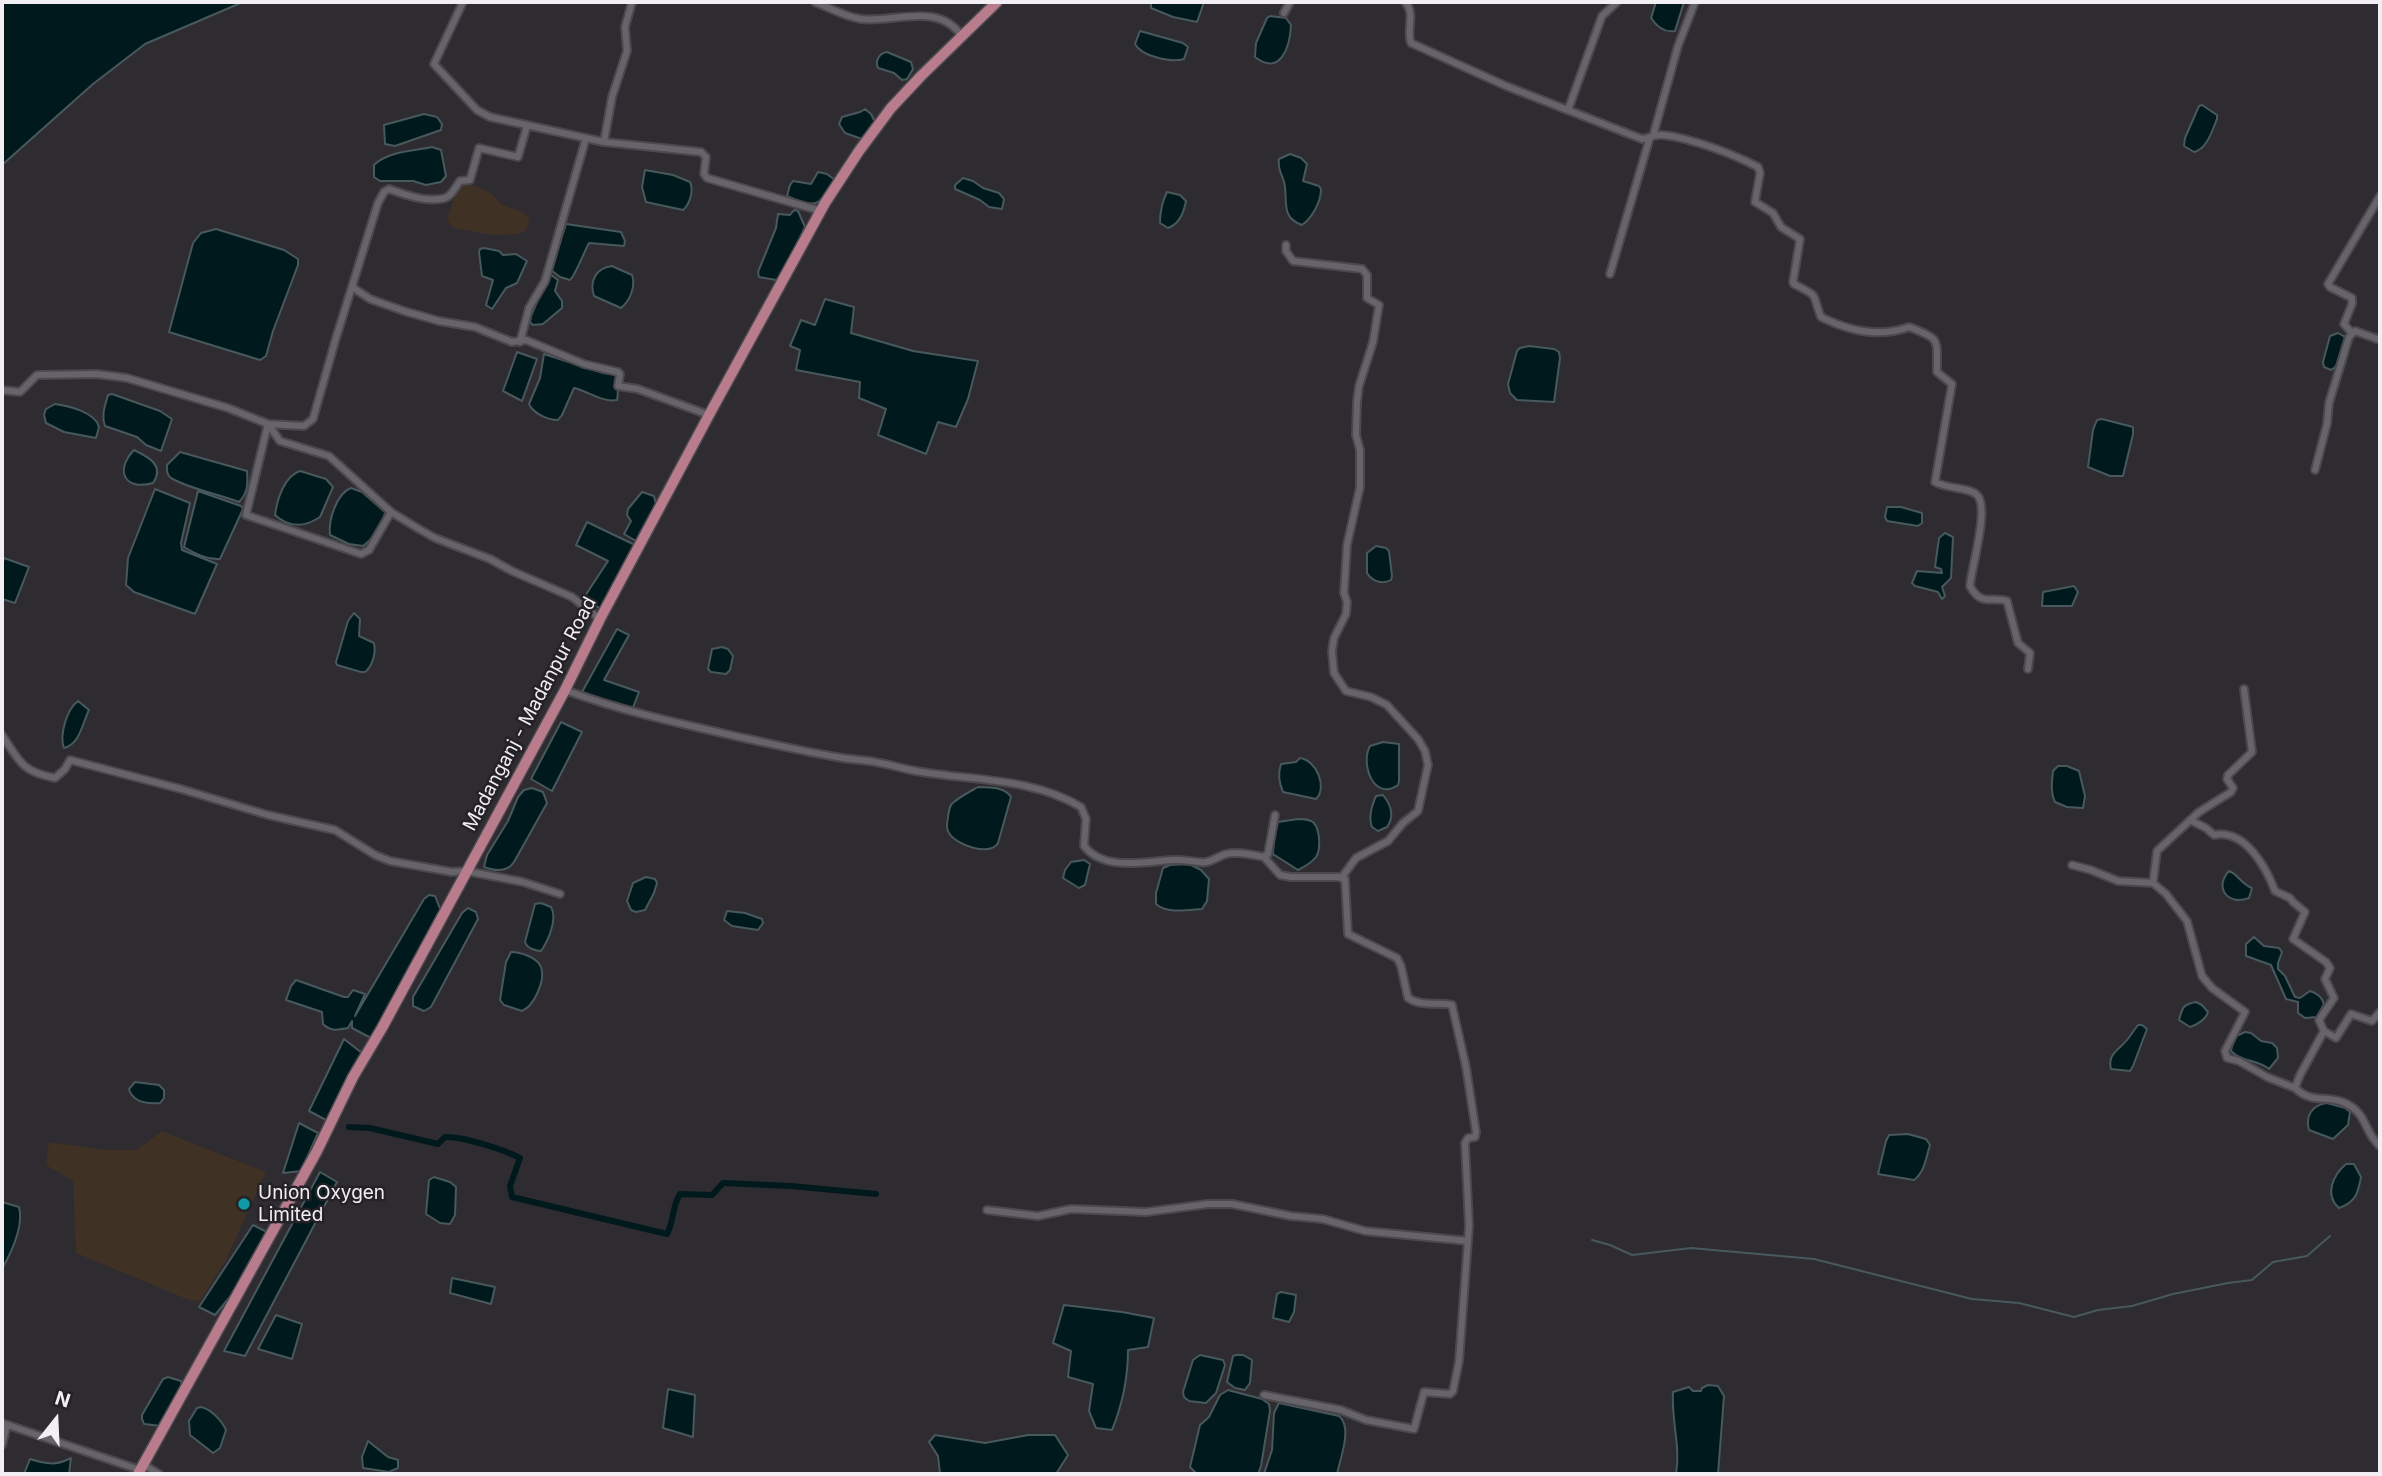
<!DOCTYPE html>
<style>
body{margin:0}
#map{position:relative;width:2382px;height:1476px;overflow:hidden;background:#2e2b31;font-family:Inter,sans-serif}
canvas{display:block}
.frame{position:absolute;inset:0;border:4px solid #f1eff3;pointer-events:none}
.north{position:absolute;left:21px;top:1385px;width:70px;height:70px;-webkit-text-stroke:5px #242227;paint-order:stroke;rotate:18deg;font-size:19px;font-weight:700;line-height:28px;text-align:center;color:#f1eff3}
.north::after{content:'';display:block;margin:auto;width:24px;height:32px;background:#f1eff3;clip-path:polygon(50% 0,100% 100%,50% 72%,0 100%)}
</style>
<div id="map">
<canvas width="2382" height="1476"></canvas>
<div class="frame"></div>
<div class="north">N</div>
</div>
<script>
const context = document.querySelector('canvas').getContext('2d');
context.lineJoin = 'round';
function paint(path, color) { context.fillStyle = color; context.fill(path, 'evenodd'); }
function trace(path, color, width, dash) { context.strokeStyle = color; context.lineWidth = width; context.lineCap = dash ? 'butt' : 'round'; context.setLineDash(dash || []); context.stroke(path); }
function write(font, color, halo, rows, align = 'center') {
  context.font = font + ' Inter,sans-serif'; context.lineWidth = 5; context.setLineDash([]); context.textBaseline = 'middle'; context.strokeStyle = halo; context.fillStyle = color; for (const [text, x, y, turn = 0] of rows) {
    context.save(); context.translate(x, y); context.rotate((+turn || 0) * Math.PI / 180); context.textAlign = isNaN(turn) ? turn : align; if (halo) context.strokeText(text, 0, 0); context.fillText(text, 0, 0); context.restore();
  }
}
paint(new Path2D(`
 M468 183 491 193 502 205 523 212 530 218 526 230 519 234 493 235 457 229 451 226 447 219 453 201 462 184Z
 M162 1131 266 1172 226 1260 200 1301 189 1300 76 1253 73 1181 46 1165 49 1142 107 1150H136Z`), '#3f3124');
const water = new Path2D(`
 M2 2H243L145 44 93 84 2 165Z
 M1151 2H1204L1197 22 1173 17 1151 8Z
 M1656 2H1684L1675 31C1664 33 1657 27 1651 18Z
 M1270 16 1286 18 1291 25C1290 46 1281 77 1255 57L1256 43 1267 18Z
 M1140 31 1183 43 1188 47 1184 59C1171 63 1141 56 1135 44Z
 M887 52 911 62 913 69 907 79 902 80 894 73 878 68C875 61 879 53 887 52Z
 M2202 105 2217 115V119C2212 131 2207 149 2194 152L2184 146 2185 138 2199 106Z
 M865 109 871 114 875 122 862 139 845 133 839 124 842 117 860 112Z
 M424 114 437 117 442 124 441 130 395 146 385 144 384 125Z
 M432 147 441 150 446 176 441 182 426 185 413 181H380L374 177V165C388 151 414 151 432 147Z
 M1290 154 1301 158 1307 164 1303 181 1319 186 1321 189C1321 202 1312 218 1302 225 1282 218 1287 204 1285 187 1284 176 1277 171 1279 159Z
 M645 170 673 175 690 182C694 190 690 204 683 210L646 202 642 187Z
 M818 172 827 174 835 180C820 205 816 210 787 196L790 185 793 181 811 184Z
 M963 178 973 181 983 188 999 193 1004 199 1002 209 989 207 980 200 955 189V185Z
 M1167 192 1180 195 1186 201C1184 212 1180 224 1168 228L1160 223C1160 212 1162 202 1167 192Z
 M794 210 798 211 805 227 781 277 776 280 759 277 758 272 776 228 778 214 790 215Z
 M566 224 621 232 625 241 624 246 589 243C584 252 575 276 570 280L560 277 551 270Z
 M216 229 284 250 298 259V265L273 331 266 356 260 360 169 332 193 243 201 233Z
 M484 248 499 251 503 255 516 254 527 261 517 283 506 288 492 309 486 305 493 280 482 276 479 252 480 249Z
 M612 266 632 275C636 286 630 301 621 308L594 296C589 281 596 268 612 266Z
 M551 275 558 280 555 291 562 301V308L543 324 533 325 530 322 531 316 548 276Z
 M825 299 854 307 851 333 913 351 978 361 968 399 956 427 938 422 926 454 878 435 886 409 859 398 860 382 796 370 800 350 790 346 801 320 815 325Z
 M2338 333 2345 337C2344 348 2341 365 2331 370L2324 367 2323 362 2330 336Z
 M1529 346 1554 349 1559 352 1560 358 1554 402 1517 400 1510 393 1508 384 1517 351 1520 348Z
 M517 352 537 359 522 401 503 391Z
 M544 354 603 373 617 375C617 384 619 391 617 400 603 403 588 391 574 388L562 415 558 420C547 420 533 413 529 404L540 378Z
 M112 394 160 411 172 419 161 451 146 445 137 437 105 426C101 415 105 406 108 395Z
 M55 404C69 406 95 412 99 427L96 438 64 432 46 423 44 415 46 409Z
 M2102 419 2133 427V434L2123 476H2110L2088 467 2093 430 2097 420Z
 M134 450C149 457 165 466 153 483 125 491 114 471 134 450Z
 M180 452 247 471C248 483 248 493 239 502 227 497 174 484 169 476 166 472 167 470 167 465Z
 M300 471 326 479 333 487 320 517C305 527 289 528 275 515 277 500 284 476 300 471Z
 M351 488 362 492 385 512C384 526 373 538 363 546L349 544 330 535C328 520 337 493 351 488Z
 M155 489 190 503 181 543 182 550 217 564 195 614 134 592 126 585 128 558Z
 M198 491 241 506 243 509 220 559C207 560 195 554 184 547Z
 M642 492 654 496 656 504 636 541 624 534 631 521 627 515 628 509Z
 M1887 507H1901L1922 513V523L1918 526 1887 521 1885 517Z
 M587 522 635 545 600 609 585 596 608 561 576 545Z
 M1945 533 1953 537 1951 578 1942 587 1945 596 1942 599 1938 592 1915 586 1912 583 1917 571 1942 573 1941 569 1935 567 1939 538Z
 M1376 546 1386 548 1389 551 1392 576 1391 580C1382 585 1372 581 1367 573V553Z
 M4 558 29 567 15 603 2 599V566Z
 M2074 586 2078 592 2072 606H2042L2043 592Z
 M354 613 360 619 359 636 374 643C376 652 373 666 365 672H361L337 665 336 662 348 621Z
 M617 629 629 635 604 680 639 692 632 710 582 692Z
 M722 647 728 649 733 656 730 670 726 674 711 672 708 669 712 649Z
 M78 701 89 710C82 724 80 744 64 748 59 735 67 709 78 701Z
 M561 722 582 732 552 791 531 779Z
 M1383 742 1399 744V781L1398 785C1374 802 1360 764 1370 746Z
 M1300 758C1316 760 1328 787 1316 799L1283 792C1279 783 1278 773 1281 764L1296 762Z
 M2058 766H2067L2079 771 2085 796 2083 808 2067 807 2055 802C2050 792 2052 782 2053 771Z
 M978 787C989 788 1004 786 1011 797L998 843C990 857 956 845 949 833 946 829 947 822 948 817 949 811 949 805 954 802 961 796 971 791 978 787Z
 M532 788 543 792 547 803 514 862C507 873 495 871 484 867L487 855 508 821 518 797 524 790Z
 M1383 795C1391 805 1395 816 1387 827L1378 831 1372 827C1368 817 1372 805 1376 796Z
 M1298 819C1304 819 1310 819 1314 823 1320 830 1321 850 1316 857 1312 862 1304 867 1298 870L1273 854 1274 837 1278 822Z
 M1084 860 1090 864 1085 885 1079 888 1063 878 1065 870 1071 862Z
 M1189 864 1201 870 1209 879 1207 901 1202 909C1188 910 1167 914 1156 904V893L1163 868 1170 865Z
 M2229 871C2238 874 2241 884 2252 888L2249 898C2227 906 2214 887 2229 871Z
 M646 877 655 879 657 883 654 893 645 910 636 912 631 910 627 901 633 883Z
 M429 895 435 896 441 911 373 1039 352 1028V1021L348 1028C338 1030 331 1032 323 1024L322 1012 286 1000 291 986 296 980 344 997H348L353 990 365 994 355 1016 424 899Z
 M541 903 551 907C558 919 548 941 541 951 535 951 527 948 525 942L535 904Z
 M468 908 476 912 478 919 431 1007 424 1011 413 1006V997L462 913Z
 M727 911 745 913 762 919 763 923 758 930 732 926 724 920Z
 M2254 937 2264 946 2279 948 2282 952 2278 963V969L2285 976 2295 997 2300 998 2310 991C2317 993 2322 997 2324 1004L2317 1017 2305 1018 2298 1013V1002L2286 999 2271 965 2246 956V944Z
 M511 952C520 952 537 957 541 967 546 980 534 1006 522 1011L504 1005 500 1000 506 962Z
 M2196 1002 2202 1005 2208 1012C2206 1019 2197 1025 2190 1027L2179 1020C2182 1008 2183 1004 2196 1002Z
 M2138 1025H2142L2147 1029 2133 1066 2130 1071 2111 1069C2107 1054 2119 1050 2127 1040 2131 1035 2134 1030 2138 1025Z
 M2245 1032 2251 1033 2261 1041 2272 1043 2277 1048 2278 1058 2269 1069C2257 1059 2243 1063 2231 1051L2234 1037Z
 M344 1039 362 1053 328 1121 309 1111Z
 M135 1082 159 1085 164 1090V1098L160 1103C148 1104 133 1103 129 1089Z
 M2327 1103 2345 1108 2350 1112 2348 1125 2333 1139 2309 1130C2305 1116 2312 1105 2327 1103Z
 M299 1123 318 1133 301 1171 283 1173Z
 M1908 1134 1926 1139 1930 1145C1926 1157 1925 1172 1914 1180L1878 1174 1886 1141 1889 1135Z
 M2346 1164H2354L2361 1177C2358 1193 2356 1202 2339 1208 2324 1195 2333 1175 2346 1164Z
 M320 1172 337 1182 245 1356 224 1351Z
 M434 1177 450 1182 456 1187 455 1215 450 1224 440 1223 426 1214 429 1180Z
 M2 1202 19 1207C24 1226 11 1253 2 1269Z
 M253 1225 267 1232C262 1260 233 1293 215 1315L199 1307Z
 M452 1278 495 1287 491 1304 450 1293Z
 M1281 1292 1296 1295 1294 1312 1289 1322 1273 1318 1277 1294Z
 M1064 1305 1122 1312 1154 1318 1148 1347 1128 1350C1128 1379 1123 1403 1112 1430L1096 1428 1089 1411 1093 1384 1068 1377 1071 1351 1053 1343Z
 M276 1315 302 1324 292 1359 258 1349Z
 M1200 1355 1223 1360 1225 1365 1216 1393 1206 1403 1189 1401 1184 1397 1183 1392 1193 1360Z
 M1236 1355H1243L1252 1360 1250 1383 1245 1390 1235 1388 1227 1382 1233 1356Z
 M168 1377 181 1381 182 1386 161 1426 144 1424 142 1419V1415L163 1379Z
 M1708 1385 1718 1386 1724 1396 1718 1474H1676C1681 1447 1671 1420 1673 1392L1689 1387 1693 1391H1701L1702 1388Z
 M668 1389 695 1395 693 1437 663 1428Z
 M1228 1390 1262 1399 1269 1404 1270 1411 1261 1466 1258 1474H1197L1190 1467 1200 1425 1209 1417 1220 1395Z
 M1279 1403 1339 1416C1353 1427 1340 1459 1337 1474H1264L1272 1450 1274 1413Z
 M201 1407C211 1409 222 1421 226 1430L220 1448 213 1453 190 1435 189 1421 197 1408Z
 M935 1435 985 1443 1028 1435H1055L1068 1455 1056 1474H940L938 1456 929 1442Z
 M368 1441 388 1457 398 1460V1468L389 1472 363 1468 362 1457Z
 M71 1458 69 1474H24L30 1459C46 1464 56 1466 71 1458Z`);
paint(water, '#00191d');
trace(water, '#48595d', 2);
trace(new Path2D(`
 M1592 1240 1610 1245 1632 1255 1691 1248 1814 1259 1972 1299 2019 1303 2074 1317 2098 1310 2132 1306 2173 1294 2228 1283 2252 1280 2273 1262 2307 1256 2330 1236`), '#48595d', 2);
trace(new Path2D(`
 M349 1127 370 1128 438 1144 445 1137C462 1136 505 1150 520 1158L510 1186 512 1197 667 1234C674 1222 672 1206 680 1194L712 1195 723 1183 791 1186 876 1194`), '#00191d', 6);
const street = new Path2D(`
 M463 2 434 64 477 110 490 117 604 142 701 152 706 157 704 174 707 178 821 211
 M815 2C830 8 846 17 861 19 894 23 940 1 962 37
 M1405 2C1416 13 1406 30 1411 43L1506 86 1642 139C1649 138 1656 134 1663 135 1691 138 1733 154 1758 167L1760 173 1755 202 1773 213 1781 227 1800 239 1793 282 1794 284C1821 298 1811 292 1821 317 1849 331 1879 338 1909 327 1943 340 1936 339 1937 372L1952 384 1935 482C1947 489 1969 487 1977 495 1990 507 1971 569 1970 586 1981 607 1992 596 2007 601L2018 643 2030 653 2028 669
 M1284 13 1290 2
 M1568 110 1602 16 1617 2
 M1653 136 1678 46 1695 2
 M604 142 612 97 627 51 625 27 632 2
 M1286 245V251L1293 261 1362 269 1367 275V298L1379 305 1373 342 1359 386 1357 402 1356 435 1360 450V487L1347 545 1344 593 1347 602 1346 614 1334 638 1332 651 1334 673 1346 691 1371 697 1387 705 1418 739 1425 751 1428 765 1418 811 1403 823 1388 841 1356 858 1342 877
 M1610 274 1650 137
 M352 287 370 299 404 311 439 321 475 327 512 342 526 340 584 364 618 372 620 374 618 386 638 389 709 415
 M2352 333 2344 324 2352 304V298L2330 287 2328 284 2380 196
 M520 342 529 308 545 281 586 138
 M2 390 20 392 37 375 97 374 127 378 228 408 268 424 246 515 361 554 369 550 391 512
 M268 424 304 426 313 419 336 338 378 203 384 192 389 189C405 195 428 203 445 198 452 196 456 186 460 181L470 180 479 148 518 157 527 126
 M268 424 280 441 329 456 391 512 419 529 435 538 490 559 512 571 572 597 600 619
 M2315 470 2327 424 2329 403 2349 337 2355 331 2380 340
 M2244 689 2252 752 2228 775 2227 779 2233 788 2231 792 2199 812 2157 851 2153 883 2166 894 2187 921 2202 976 2212 988 2245 1012 2225 1051 2227 1058 2239 1061 2267 1077 2295 1088
 M565 690C624 712 682 724 744 738 777 745 810 753 843 758 855 760 868 760 880 763 892 765 904 769 916 771 972 781 1031 777 1081 807L1086 819 1084 846C1105 873 1149 860 1178 860 1187 860 1197 863 1206 862 1213 861 1219 856 1226 854 1238 851 1252 855 1264 857L1268 854 1275 815
 M2 735C20 762 21 771 55 778L65 769 70 760 181 789 268 815 335 830 375 855 390 861 452 872 466 871 523 882 560 894
 M2190 820 2206 828 2214 835C2245 829 2266 867 2275 891L2290 898 2293 902 2305 912 2293 939 2326 962 2330 968 2325 979 2334 998 2319 1020 2324 1031
 M2072 865 2091 870 2118 881 2153 883
 M2380 1012 2372 1021 2351 1014 2336 1038 2324 1031 2300 1075 2295 1088C2313 1105 2328 1094 2347 1104 2368 1115 2364 1133 2380 1146
 M987 1210 1038 1216 1071 1209 1146 1212 1208 1204H1232L1291 1216 1323 1219 1365 1231 1468 1241
 M1264 1395 1341 1410 1366 1420 1414 1429 1424 1392 1450 1394 1453 1391 1459 1361 1469 1226 1465 1143 1468 1138 1475 1137 1476 1132 1466 1067 1452 1005C1437 1002 1422 1007 1408 998L1401 966 1397 958 1348 934 1345 879 1338 877H1291L1280 875 1264 857
 M2 1423 140 1470
 M2 1445 7 1425
 M144 1465 159 1474`);
const primary = new Path2D(`
 M138 1474 317 1151 353 1077 382 1028 565 690 600 619 709 415 825 203 859 151 891 108 921 76 997 2`);
trace(street, '#4b494d', 10);
trace(primary, '#4b494d', 13);
trace(street, '#66636a', 6);
trace(primary, '#b97c8d', 10);
for (const [x, y, r, color] of [
 [244,1204,7,"#0f9aa8"]
]) { const dot = new Path2D(); dot.arc(x, y, r, 0, 2 * Math.PI); context.fillStyle = color; context.fill(dot); trace(dot, '#242227', 2.5); }
write('19px', '#f1eff3', '#242227', [
 ["Madanganj - Madanpur Road",530,714,-62]
]);
write('19px', '#f1eff3', '#242227', [
 ["Union Oxygen",258,1193],
 ["Limited",258,1215]
], 'left');
</script>
